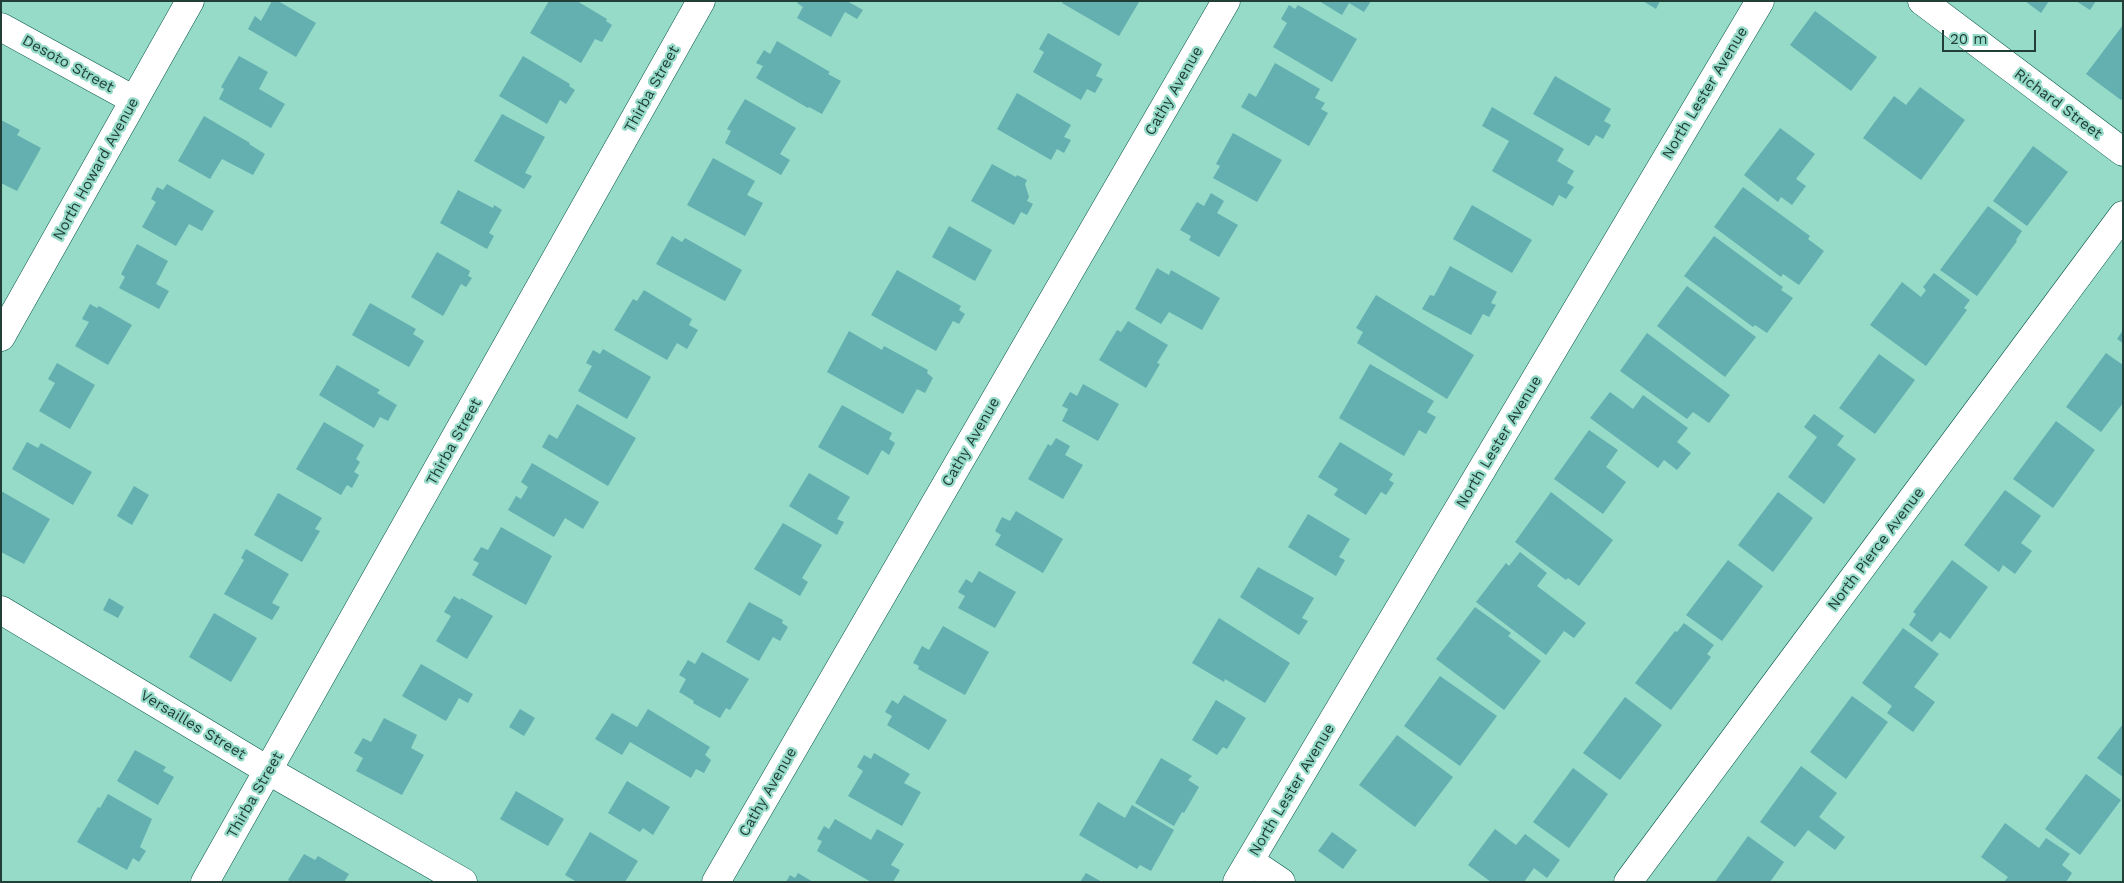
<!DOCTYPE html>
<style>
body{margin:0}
#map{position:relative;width:2124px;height:883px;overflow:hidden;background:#95dbc8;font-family:"Work Sans",sans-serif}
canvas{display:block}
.frame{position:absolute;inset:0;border:2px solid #213e37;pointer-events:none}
.scale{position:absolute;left:1942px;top:30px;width:94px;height:22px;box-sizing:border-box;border:2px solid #213e37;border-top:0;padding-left:6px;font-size:15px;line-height:18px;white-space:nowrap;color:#213e37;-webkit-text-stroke:4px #95dbc8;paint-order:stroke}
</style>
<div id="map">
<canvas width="2124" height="883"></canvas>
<div class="frame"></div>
<div class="scale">20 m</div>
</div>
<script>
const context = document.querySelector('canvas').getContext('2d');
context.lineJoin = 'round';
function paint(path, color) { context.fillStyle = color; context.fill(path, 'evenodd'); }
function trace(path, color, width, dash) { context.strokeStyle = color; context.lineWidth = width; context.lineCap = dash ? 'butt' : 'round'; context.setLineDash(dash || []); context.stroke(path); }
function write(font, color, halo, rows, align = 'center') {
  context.font = font + ' "Work Sans",sans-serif'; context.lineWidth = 4.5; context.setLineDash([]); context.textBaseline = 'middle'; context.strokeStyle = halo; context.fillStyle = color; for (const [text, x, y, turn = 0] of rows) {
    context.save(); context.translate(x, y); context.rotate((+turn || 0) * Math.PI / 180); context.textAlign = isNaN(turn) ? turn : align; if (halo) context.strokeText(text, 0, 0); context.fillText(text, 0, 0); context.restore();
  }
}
paint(new Path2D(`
 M272 1H278L316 23 296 57 248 29 255 16 261 21Z
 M549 1H577L607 19 606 21 612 25 602 42 595 39 581 63 530 33Z
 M798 1H847L863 10 857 19 845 12 831 37 797 18 803 7 797 3Z
 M1063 1H1137L1139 2 1119 36 1062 3Z
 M1319 1H1371L1364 12 1349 3 1342 15Z
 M1643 1H1660L1656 9Z
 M2025 1H2049L2041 13Z
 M2076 1H2096L2090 10Z
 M1289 5 1295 9 1298 5 1357 39 1332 82 1273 47 1287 23 1281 19Z
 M1815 11 1877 57 1851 91 1790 45Z
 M2123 25V98L2121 100 2086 74Z
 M1048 33 1102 64 1096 76 1103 79 1095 93 1087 89 1081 100 1033 72 1044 52 1039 49Z
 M777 41 830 72 828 74 841 81 822 114 809 107 808 108 756 78 763 66 756 63 764 50 770 54Z
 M239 56 268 72 259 89 285 104 271 128 219 99 224 89 221 87Z
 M523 56 570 84 569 86 575 90 566 104 560 100 547 124 499 96Z
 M1275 63 1320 89 1315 98 1325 103 1321 109 1328 113 1309 146 1241 107 1249 93 1256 97Z
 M1555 76 1611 109 1604 121 1611 125 1603 139 1596 135 1589 146 1533 114Z
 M1920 87 1965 120 1921 180 1863 138 1894 96 1906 105Z
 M1017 93 1071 125 1064 137 1071 140 1064 153 1057 149 1051 160 997 129Z
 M745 99 796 128 780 154 790 160 781 175 725 143 731 131 727 129Z
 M1492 107 1564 149 1557 161 1574 171 1567 183 1574 187 1566 199 1559 195 1553 206 1492 171 1509 141 1482 126Z
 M502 114 545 137 525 173 532 176 524 189 474 161Z
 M204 116 250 143 249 144 265 154 253 175 222 159 210 179 178 161Z
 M1 120 20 130 17 135 41 148 17 191 1 183Z
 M1780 128 1815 154 1796 179 1806 186 1792 205 1781 197 1778 202 1744 175Z
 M1233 133 1282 160 1257 202 1213 178 1220 166 1216 164Z
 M2033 146 2068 172 2027 226 1993 201Z
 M713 158 755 181 747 195 763 203 745 236 687 205Z
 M992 164 1016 177 1017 175 1027 180 1025 184 1029 197 1027 201 1033 204 1027 215 1021 212 1014 225 971 201Z
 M167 184 214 211 202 231 189 224 176 246 142 227 156 202 151 199 157 187 163 190Z
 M1743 187 1810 236 1808 239 1824 251 1799 285 1783 274 1781 277 1714 227Z
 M458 190 493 208 494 205 502 210 489 233 494 236 487 249 440 223Z
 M1211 193 1224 201 1217 213 1238 225 1219 257 1189 240 1191 236 1180 230 1197 202 1204 206Z
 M1472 205 1532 240 1512 273 1453 239Z
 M1988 206 2022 231 2016 240 2017 241 1977 296 1940 270Z
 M949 226 992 250 975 281 932 257Z
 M672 236 682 242 685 238 742 270 725 301 656 264Z
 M1714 236 1783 287 1781 290 1793 298 1767 333 1755 325 1753 327 1684 276Z
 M137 244 168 261 156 284 169 291 159 309 119 288 125 277 121 274Z
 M437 252 470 271 468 276 472 278 466 287 461 284 443 316 411 297Z
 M1450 266 1497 292 1491 303 1496 305 1489 317 1483 314 1471 335 1422 309 1430 295 1434 296Z
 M1157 268 1169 275 1171 270 1220 298 1202 330 1169 312 1161 324 1135 309Z
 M897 270 961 306 959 310 965 314 959 324 953 321 936 351 871 315Z
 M1934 273 1970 300 1964 308 1967 310 1926 366 1870 325 1902 282 1921 297 1926 290 1923 287Z
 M1687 286 1756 337 1725 377 1657 326Z
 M644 290 692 319 689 325 698 330 687 349 677 343 667 360 614 330 633 299 637 301Z
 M1376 295 1474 355 1447 399 1357 343 1363 332 1356 328Z
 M370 303 416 329 413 334 424 341 409 367 352 335Z
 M90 304 97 308 99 306 132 325 108 365 75 346 89 322 82 319Z
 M1128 321 1168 345 1157 363 1160 364 1146 388 1099 360 1117 330 1121 332Z
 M2123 330V343L2117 339Z
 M849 331 882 350 884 346 928 370 927 373 933 378 925 393 917 389 903 414 827 372Z
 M1647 333 1730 395 1709 423 1693 412 1687 419 1620 371Z
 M603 349 651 377 627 419 578 391 592 366 586 363 593 350 600 354Z
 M2106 353 2123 365V403L2101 432 2066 407Z
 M1879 354 1915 380 1875 434 1839 408Z
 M57 363 95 385 70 429 39 411 55 383 48 379Z
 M1370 364 1434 401 1427 412 1436 417 1426 434 1419 430 1404 456 1339 418Z
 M337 365 380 390 377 393 397 405 388 421 380 417 374 428 319 395Z
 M1083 384 1119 404 1098 441 1062 421 1068 409 1062 406 1070 392 1077 396Z
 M1610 392 1633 409 1643 395 1688 428 1677 442 1691 453 1677 470 1664 460 1658 468 1590 418Z
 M577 404 636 438 608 486 542 447 549 434 557 439Z
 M842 405 892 433 889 439 895 443 889 455 882 450 868 475 818 447Z
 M1814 414 1844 436 1837 445 1856 459 1824 504 1788 477 1817 437 1804 427Z
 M2056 421 2095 450 2053 508 2013 479Z
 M324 422 364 445 356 459 360 462 354 472 359 475 352 488 347 485 341 495 296 469Z
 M1589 430 1618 450 1606 467 1626 482 1603 514 1554 479Z
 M1056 438 1070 446 1065 455 1083 465 1063 499 1028 479 1048 444 1051 446Z
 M27 442 38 448 41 443 92 472 73 505 12 469Z
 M1340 442 1393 474 1389 480 1394 483 1386 495 1381 492 1366 515 1334 495 1338 489 1318 477Z
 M532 463 599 502 583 529 565 518 554 537 508 510 516 496 521 499 528 487 521 482Z
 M809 473 850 497 837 519 844 522 837 535 789 506Z
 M134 486 149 495 132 525 117 516Z
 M2005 490 2041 516 2021 543 2032 551 2015 574 2003 565 1999 572 1964 545Z
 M1 491 50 519 24 564 1 552Z
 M1551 492 1613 540 1579 586 1568 578 1566 580 1515 542Z
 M1778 492 1813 518 1773 572 1738 545Z
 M278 493 322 518 315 529 320 531 302 562 254 535Z
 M1016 511 1063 539 1043 573 995 545 1001 535 995 531 1002 517 1010 521Z
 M1308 514 1350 539 1339 557 1345 560 1336 576 1288 547Z
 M783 523 822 545 802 578 808 582 800 596 754 569Z
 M501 527 552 556 526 605 472 575 479 563 473 560 481 547 488 550Z
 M246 549 289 574 272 603 280 607 272 620 224 594 244 560 241 558Z
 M1520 552 1547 573 1537 586 1586 623 1574 638 1564 631 1546 655 1476 602 1506 563 1509 566Z
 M1728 560 1763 586 1722 641 1686 615Z
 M1952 560 1988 587 1950 639 1940 632 1932 642 1909 625 1916 614 1913 612Z
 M1258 567 1314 598 1302 618 1308 621 1299 635 1240 597Z
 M979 571 1016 592 995 628 958 608 965 596 958 592 966 579 972 583Z
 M454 596 460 600 461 598 493 616 467 659 436 641 451 616 444 612Z
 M109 598 124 607 118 618 103 610Z
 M749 602 783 620 782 623 788 627 780 641 773 637 759 661 726 642Z
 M1475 607 1511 633 1508 636 1541 661 1504 710 1436 659Z
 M214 613 257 638 231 682 189 657Z
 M1219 618 1290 663 1265 703 1225 679 1224 682 1192 663Z
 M1684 623 1714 645 1707 654 1711 657 1671 710 1635 683 1675 631 1677 632Z
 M943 626 989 652 965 695 918 669 919 666 913 663 922 646 929 650Z
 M1903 628 1939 654 1914 687 1935 702 1913 732 1887 713 1892 706 1862 683Z
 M702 652 749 679 730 710 726 708 720 718 693 703 694 701 679 692 686 679 679 675 688 660 695 664Z
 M421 664 473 694 468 703 459 698 446 721 402 696Z
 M1440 676 1497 716 1460 766 1404 726Z
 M904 695 947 720 929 750 887 725 892 716 885 712 892 700 898 704Z
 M1852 696 1888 722 1846 779 1810 752Z
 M1625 697 1662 725 1620 780 1583 753Z
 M1216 700 1246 718 1227 749 1223 747 1217 755 1192 740Z
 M520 709 535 718 524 736 509 727Z
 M648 709 710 747 705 755 711 760 704 773 696 769 691 778 630 742 622 755 595 739 612 713 637 727Z
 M384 718 417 735 411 748 424 755 402 795 356 771 363 758 354 753 363 738 371 742Z
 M2123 724V777L2097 758Z
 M1397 735 1453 777 1415 827 1359 785Z
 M135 750 166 767 163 771 174 777 158 805 117 781Z
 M874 753 910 774 904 783 921 792 902 826 848 796 863 771 857 767 864 755 871 759Z
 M1161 758 1192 776 1188 780 1199 787 1184 813 1182 812 1174 826 1135 803Z
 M1801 766 1837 793 1819 817 1845 837 1835 850 1808 830 1795 847 1760 822Z
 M1573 768 1608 794 1569 848 1533 822Z
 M2086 774 2121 800 2080 855 2045 829Z
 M627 781 670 807 653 835 643 828 640 832 608 813Z
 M516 791 564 819 548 846 500 819Z
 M108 794 152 819 140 847 146 851 139 862 133 858 127 870 77 842 98 807 100 808Z
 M1098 802 1125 818 1132 805 1174 830 1151 871 1140 865 1137 869 1079 835Z
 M835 819 871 840 877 829 904 844 891 865 900 870 893 882H871L817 851 822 841 817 839 824 826 829 829Z
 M2005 823 2039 848 2046 838 2070 854 2062 865 2072 873 2066 882H2004L2008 877 1981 857Z
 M1495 829 1516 845 1525 834 1560 860 1547 878 1534 868 1524 882H1491L1468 865Z
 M590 832 638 861 625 882H577L565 875Z
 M1332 832 1357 850 1343 869 1318 851Z
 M1748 836 1784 862 1770 882H1715Z
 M304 854 315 860 318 856 349 874 344 882H291L288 880Z
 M798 873 813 882H786L790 875 795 878Z
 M1086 873 1102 882H1080Z`), '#64afb0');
const street = new Path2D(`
 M1922 1 2123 152
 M1 27 134 100
 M1 337 190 1
 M1 610 269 771 463 882
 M1250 861 1281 882
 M205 882 701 1
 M716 882 1226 1
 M1237 882 1760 1
 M1628 882 2123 215`);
trace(street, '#005446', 29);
trace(street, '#fff', 28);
write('15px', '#213e37', '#95dbc8', [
 ["Desoto Street",68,64,29],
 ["Thirba Street",652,89,-61],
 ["Cathy Avenue",1174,91,-60],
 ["North Lester Avenue",1705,93,-59],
 ["Richard Street",2058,104,37],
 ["North Howard Avenue",96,169,-61],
 ["Thirba Street",454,442,-61],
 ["Cathy Avenue",971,442,-60],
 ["North Lester Avenue",1499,442,-59],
 ["North Pierce Avenue",1876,549,-53],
 ["Versailles Street",193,725,31],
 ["North Lester Avenue",1292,790,-59],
 ["Cathy Avenue",768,792,-60],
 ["Thirba Street",255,795,-60]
]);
</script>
